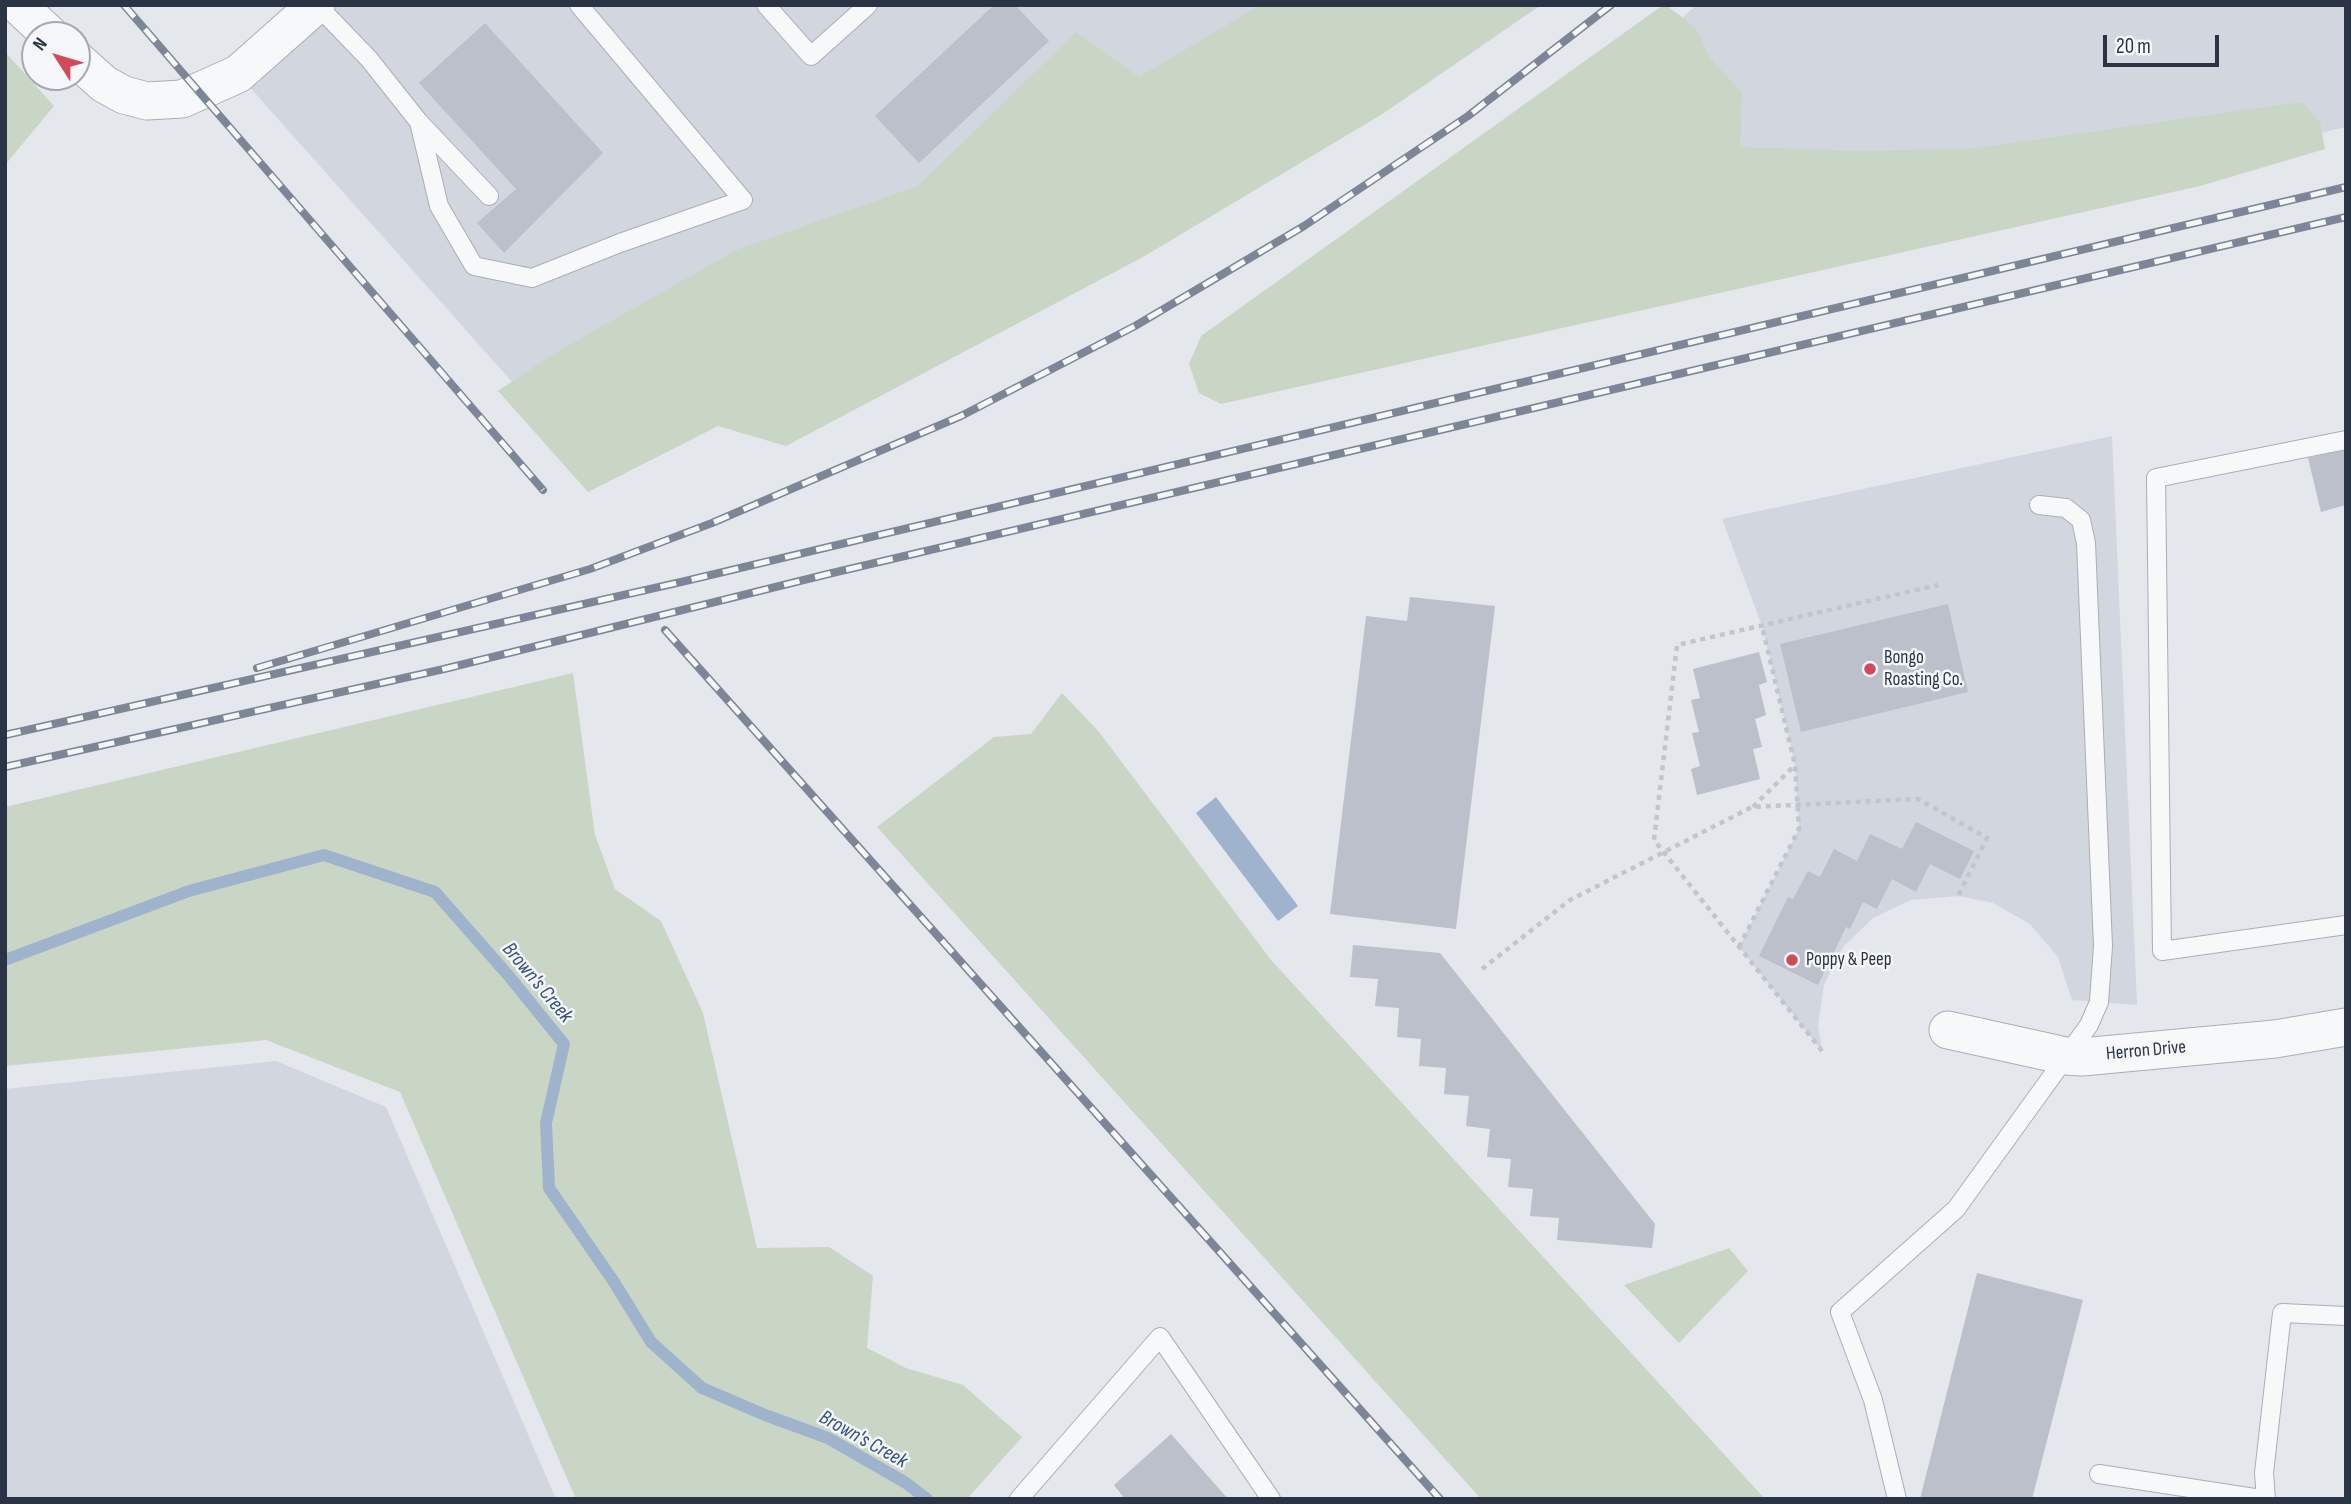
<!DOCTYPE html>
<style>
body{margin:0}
#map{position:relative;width:2351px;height:1504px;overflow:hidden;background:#e4e7ec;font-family:"Sofia Sans Condensed",sans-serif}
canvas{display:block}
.frame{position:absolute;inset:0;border:7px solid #2b3445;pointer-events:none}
.north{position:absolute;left:21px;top:21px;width:70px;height:70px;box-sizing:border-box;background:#f4f6f9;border:2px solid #a4a8b1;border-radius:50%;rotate:307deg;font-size:19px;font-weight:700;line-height:28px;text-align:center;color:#2b3445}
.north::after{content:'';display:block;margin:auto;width:24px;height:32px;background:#d1495b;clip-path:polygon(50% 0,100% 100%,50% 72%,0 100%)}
.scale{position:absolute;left:2103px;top:35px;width:116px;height:32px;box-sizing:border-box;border:4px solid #2b3445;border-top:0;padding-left:9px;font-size:21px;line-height:24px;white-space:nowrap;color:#2b3445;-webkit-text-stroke:5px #f4f6f9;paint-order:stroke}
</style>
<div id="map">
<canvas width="2351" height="1504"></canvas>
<div class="frame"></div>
<div class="north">N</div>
<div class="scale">20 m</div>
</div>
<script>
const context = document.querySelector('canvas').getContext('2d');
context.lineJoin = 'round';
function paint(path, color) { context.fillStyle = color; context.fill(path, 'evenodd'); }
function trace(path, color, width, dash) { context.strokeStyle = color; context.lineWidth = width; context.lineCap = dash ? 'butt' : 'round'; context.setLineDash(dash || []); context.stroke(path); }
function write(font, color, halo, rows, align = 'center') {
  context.font = font + ' "Sofia Sans Condensed",sans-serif'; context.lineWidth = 5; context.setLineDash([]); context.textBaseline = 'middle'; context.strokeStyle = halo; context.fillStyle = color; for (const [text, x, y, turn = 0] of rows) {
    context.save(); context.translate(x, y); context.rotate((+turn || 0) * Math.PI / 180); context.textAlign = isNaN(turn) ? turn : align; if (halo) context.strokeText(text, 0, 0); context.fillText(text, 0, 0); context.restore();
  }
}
paint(new Path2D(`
 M316 5H1263L578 456 238 74Z
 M1696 5H2346V127L1717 274 1647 52Z
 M2112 436 2137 1005 2072 1000 2058 957 2030 924 1993 903 1958 896 1911 900 1873 918 1843 947 1824 985 1818 1026 1822 1051 1739 947 1799 829 1795 765 1762 626 1722 519Z
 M276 1061 386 1107 556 1499H5V1089Z`), '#d2d6de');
paint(new Path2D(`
 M1260 5H1541L1384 113 1143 257 786 446 718 426 588 492 498 391 550 356 736 250 918 186 1076 32 1139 77Z
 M1663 5H1666L1696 28 1710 58 1742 93 1740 147 1856 151 1969 149 2302 102 2320 122 2325 149 2200 186 1221 404 1199 393 1189 364 1201 336Z
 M5 52 54 106 5 165Z
 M573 673 595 835 615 889 661 921 703 1013 757 1248 829 1247 873 1276 867 1348 906 1368 963 1385 1022 1437 967 1499H576L400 1092 266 1040 5 1066V807Z
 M1062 693 1099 732 1271 960 1765 1499H1481L877 827 994 737 1031 734Z
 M1729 1248 1748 1271 1679 1343 1624 1285Z`), '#c9d6c5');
paint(new Path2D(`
 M1216 797 1298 906 1278 921 1196 813Z`), '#9fb4cc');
trace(new Path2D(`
 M5 960 189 891 324 855 435 892 508 975 564 1044 546 1123 549 1188 614 1282 651 1342 702 1388 765 1415 828 1438 906 1483 927 1499`), '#9fb4cc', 12);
paint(new Path2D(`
 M994 5H1015L1049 41 919 163 875 116Z
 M485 23 603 153 504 253 477 223 516 189 419 83Z
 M2346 449V505L2321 512 2308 458Z
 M1410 597 1495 606 1456 929 1330 914 1366 616 1407 621Z
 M1948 604 1968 692 1801 732 1780 644Z
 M1759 652 1767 682 1759 685 1766 715 1755 719 1762 747 1753 749 1760 779 1697 795 1691 769 1700 766 1692 733 1699 732 1691 700 1700 698 1693 669Z
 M1916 822 1974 851 1960 879 1930 864 1916 892 1892 879 1877 909 1863 902 1850 929 1846 927 1818 985 1759 956 1788 897 1793 899 1808 871 1820 877 1834 849 1857 861 1870 834 1902 849Z
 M1353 945 1440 953 1655 1224 1652 1248 1557 1240 1559 1218 1530 1216 1533 1189 1508 1187 1511 1159 1487 1157 1490 1129 1466 1126 1469 1096 1444 1094 1446 1068 1419 1066 1421 1039 1397 1037 1399 1008 1375 1006 1378 979 1350 977Z
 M1977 1273 2083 1300 2032 1499H1920Z
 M1171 1434 1228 1499H1125L1114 1485Z`), '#bbc0ca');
const service = new Path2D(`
 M317 5 369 59 419 122 489 196
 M766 5 811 56 868 5
 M419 122 439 206 474 266 532 278 620 243 743 200 579 5
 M2346 440 2156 478 2162 951 2346 925
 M2099 1474 2261 1499
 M1019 1499 1160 1337 1271 1499
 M1897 1499 1873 1400 1840 1312 1956 1209 2089 1025 2099 1002 2103 946 2086 543 2081 520 2066 508 2039 505
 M2266 1499 2264 1473 2282 1313 2346 1316`);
const minor = new Path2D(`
 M18 5 50 35
 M77 60 104 84 124 95 147 101 182 99 238 74 316 5
 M1948 1030 2066 1056 2082 1057 2275 1039 2346 1027`);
trace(service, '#a9aeb7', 20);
trace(minor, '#a9aeb7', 39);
trace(new Path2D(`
 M1753 807 1794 766
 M1739 947 1799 829 1795 765 1762 626
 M1482 969 1570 900 1752 807 1918 799 1987 838 1958 896
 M1822 1051 1654 840 1677 645 1938 585`), '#c2c5cb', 4.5, [5, 5]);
trace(service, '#f7f8fa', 18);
trace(minor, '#f7f8fa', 37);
const rail = new Path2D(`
 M124 5 543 490
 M665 630 1440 1499
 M257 668 590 569 712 523 961 416 1135 326 1304 226 1468 116 1611 5
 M5 735 681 582 2346 187
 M5 767 444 669 828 574 2346 217`);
trace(rail, '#7d8696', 8);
trace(rail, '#f4f6f9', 5, [16]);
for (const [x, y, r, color] of [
 [1870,669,7,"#d1495b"],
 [1792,960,7,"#d1495b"]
]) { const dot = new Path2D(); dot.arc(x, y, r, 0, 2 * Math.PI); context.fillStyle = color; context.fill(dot); trace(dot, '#f4f6f9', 2.5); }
write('19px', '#2b3445', '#f4f6f9', [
 ["Bongo",1884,658],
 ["Roasting Co.",1884,680],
 ["Poppy & Peep",1806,960]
], 'left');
write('19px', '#2b3445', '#f4f6f9', [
 ["Herron Drive",2146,1051,-5]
]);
write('italic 21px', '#34527a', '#f4f6f9', [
 ["Brown's Creek",537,983,50],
 ["Brown's Creek",863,1440,29]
]);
</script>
